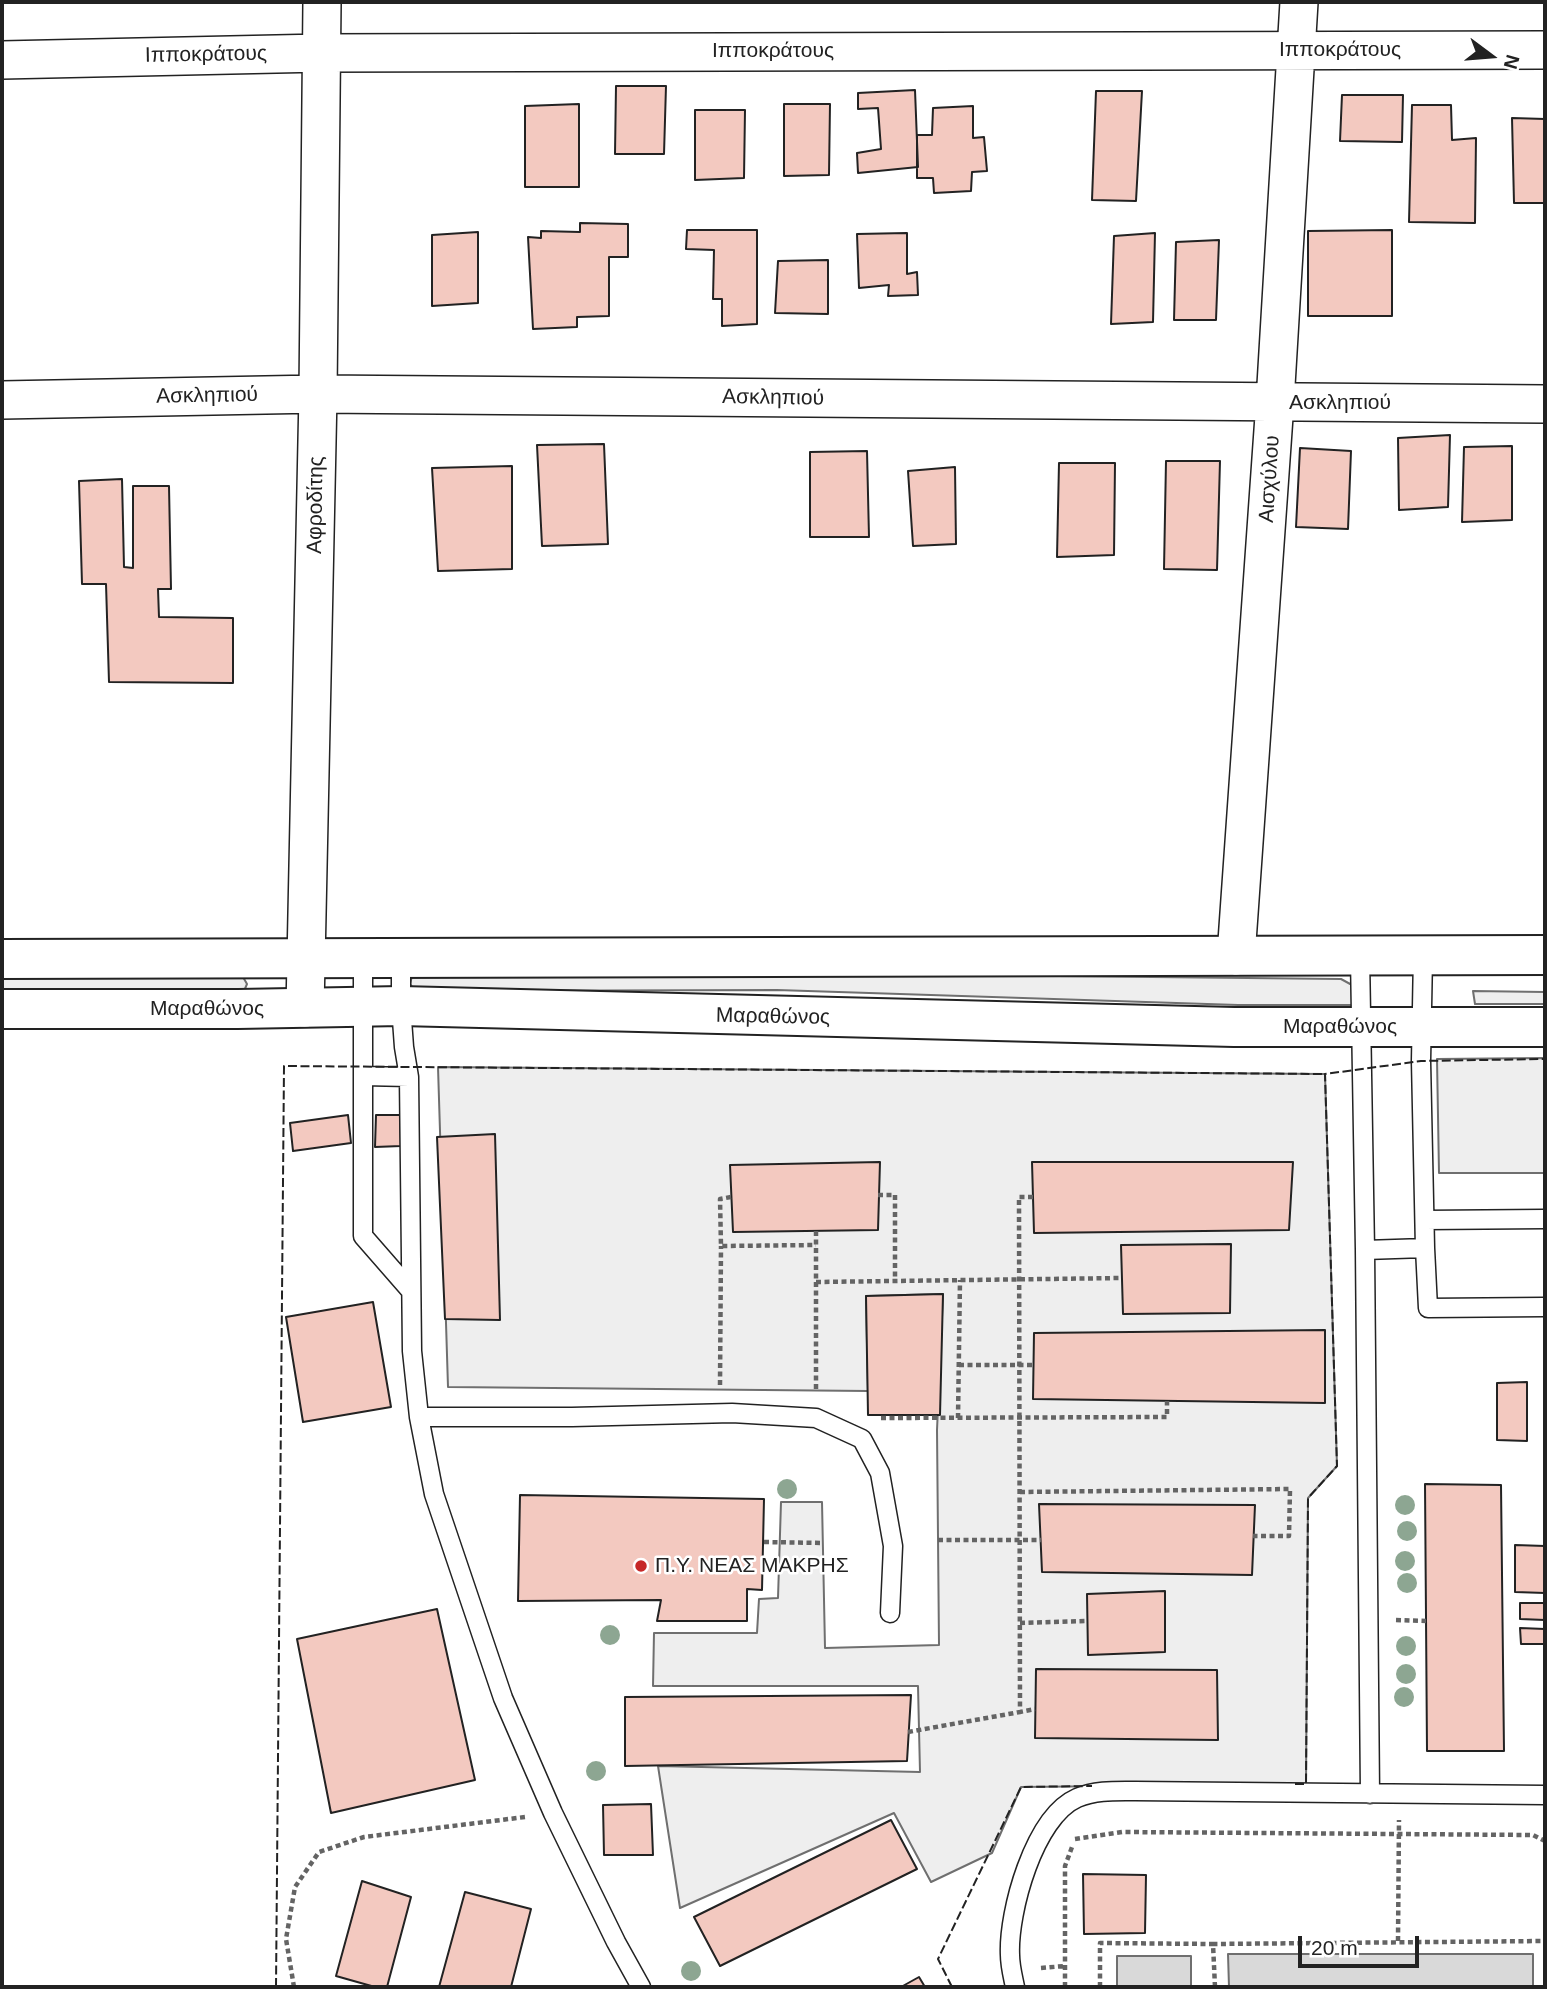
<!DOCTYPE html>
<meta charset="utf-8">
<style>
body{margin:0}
#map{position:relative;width:1547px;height:1989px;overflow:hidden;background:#fff;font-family:Arial,sans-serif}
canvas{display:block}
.frame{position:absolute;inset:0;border:4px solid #222;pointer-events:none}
.north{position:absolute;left:1456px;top:21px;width:70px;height:70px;-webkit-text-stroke:5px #fff;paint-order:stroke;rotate:106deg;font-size:19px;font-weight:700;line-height:28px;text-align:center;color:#222}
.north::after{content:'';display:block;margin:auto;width:24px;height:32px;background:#222;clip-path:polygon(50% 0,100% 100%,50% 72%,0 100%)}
.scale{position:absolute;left:1298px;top:1936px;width:121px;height:32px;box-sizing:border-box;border:4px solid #222;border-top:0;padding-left:9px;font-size:21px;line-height:24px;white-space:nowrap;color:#222;-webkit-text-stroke:5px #fff;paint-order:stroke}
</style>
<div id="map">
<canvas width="1547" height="1989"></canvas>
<div class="frame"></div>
<div class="north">N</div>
<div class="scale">20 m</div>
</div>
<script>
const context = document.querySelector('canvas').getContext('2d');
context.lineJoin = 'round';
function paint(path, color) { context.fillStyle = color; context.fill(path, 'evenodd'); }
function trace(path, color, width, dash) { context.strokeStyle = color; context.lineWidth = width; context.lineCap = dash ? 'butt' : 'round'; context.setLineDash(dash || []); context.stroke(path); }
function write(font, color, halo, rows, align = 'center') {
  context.font = font + ' Arial,sans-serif'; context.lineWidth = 5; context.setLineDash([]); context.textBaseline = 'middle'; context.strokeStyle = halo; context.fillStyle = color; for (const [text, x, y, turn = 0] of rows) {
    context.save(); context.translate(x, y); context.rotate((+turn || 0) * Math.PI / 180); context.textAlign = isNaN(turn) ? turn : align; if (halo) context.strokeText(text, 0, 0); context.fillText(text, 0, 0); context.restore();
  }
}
const green = new Path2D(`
 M776 973 1341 979 1352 985 1353 1005H1238L777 990 419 991 413 988 410 984 412 976Z
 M2 976 243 977 247 984 244 991 2 992Z
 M1473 991 1545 992V1004H1475Z
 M1545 1058V1173H1439L1437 1059Z
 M438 1067 1325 1074 1337 1466 1308 1498 1306 1784 1021 1787 992 1853 931 1882 894 1813 680 1908 658 1766 920 1772 918 1686H653L654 1633H757L759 1599 778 1598 781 1502H822L825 1648 939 1645 937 1430 943 1294 866 1296 868 1391 448 1387Z`);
paint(green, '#eee');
trace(green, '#6f6f6f', 2);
const water = new Path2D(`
 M1228 1954H1533V1987H1229Z
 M1117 1956H1191V1987H1117Z`);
paint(water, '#d9d9d9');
trace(water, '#6f6f6f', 2);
const building = new Path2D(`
 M616 86H666L664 154H615Z
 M915 90 918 167 858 173 857 153 881 149 878 108 858 109V93Z
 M1096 91H1142L1136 201 1092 200Z
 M1342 95H1403L1402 142 1340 141Z
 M579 104V187H525V106Z
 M784 104H830L829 175 784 176Z
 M1412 105H1451L1452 140 1476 138 1475 223 1409 222Z
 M973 106V138L984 137 987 171 972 172 971 191 934 193 933 178H917V135H932L933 108Z
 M695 110H745L744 178 695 180Z
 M1512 118 1545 119V203H1514Z
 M580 223 628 224V257H609V316L577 317V327L533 329 528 237 541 238V231L580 232Z
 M687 230H757V324L722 326V299H713L714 250 686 249Z
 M1392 230V316H1308V231Z
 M478 232V303L432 306V235Z
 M907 233V274L917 272 918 295 888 296 889 285 859 288 857 234Z
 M1155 233 1153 322 1111 324 1114 236Z
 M1219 240 1216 320H1174L1176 242Z
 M828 260V314L775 313 778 261Z
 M1450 435 1448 507 1399 510 1398 438Z
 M604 444 608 544 542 546 537 445Z
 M1512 446V520L1462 522 1464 447Z
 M1300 448 1351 451 1348 529 1296 527Z
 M867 451 869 537H810V452Z
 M1166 461H1220L1217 570 1164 569Z
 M1059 463H1115L1114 555 1057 557Z
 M512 466V569L438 571 432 468Z
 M955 467 956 544 913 546 908 471Z
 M122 479 124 567 133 568V486H169L171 589H158L159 617 233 618V683L109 682 106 584H82L79 481Z
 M348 1115 351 1143 293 1151 290 1123Z
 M376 1115H400L401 1146 375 1147Z
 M495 1134 500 1320 445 1319 437 1137Z
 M880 1162 878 1230 733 1232 730 1165Z
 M1032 1162H1293L1289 1230 1034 1233Z
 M1231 1244 1230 1313 1123 1314 1121 1245Z
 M943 1294 940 1415H868L866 1296Z
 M373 1302 391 1407 303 1422 286 1317Z
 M1325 1330V1403L1033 1399 1034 1333Z
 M1527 1382V1441L1497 1440V1383Z
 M1425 1484 1501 1485 1504 1751H1427Z
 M520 1495 764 1499 762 1590 747 1589V1621H657L661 1600 518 1601Z
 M1039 1504 1255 1505 1252 1575 1042 1572Z
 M1515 1545 1545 1546V1593L1515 1592Z
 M1165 1591V1652L1088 1655 1087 1594Z
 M1520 1603H1545V1620L1520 1619Z
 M437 1609 475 1780 331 1813 297 1639Z
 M1520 1628 1545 1629V1644H1521Z
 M1036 1669 1217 1670 1218 1740 1035 1738Z
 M911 1695 907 1761 625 1766V1697Z
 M651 1804 653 1855H604L603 1805Z
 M891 1820 917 1869 720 1966 694 1917Z
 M1083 1874 1146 1875 1145 1933 1084 1934Z
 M362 1881 411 1897 387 1987H375L336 1976Z
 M465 1892 531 1909 511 1987H439Z
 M919 1977 925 1987H901Z`);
paint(building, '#f3c9c0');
trace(building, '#222', 2);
const lane = new Path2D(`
 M1360 956 1365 1250
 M363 958V1236L411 1291
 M401 958V1006L404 1047 409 1077 412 1351 419 1417 434 1494 503 1698 553 1813 616 1942 641 1987
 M363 1076 409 1077
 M1425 1220 1545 1219
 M1425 1248 1428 1308 1544 1307
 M419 1417H572L732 1413 816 1418 862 1439 880 1473 893 1546 890 1613
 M1370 1794 1365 1250 1425 1248 1421 1061 1423 955
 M1015 1987C1013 1977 1010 1966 1010 1955 1008 1912 1034 1817 1077 1798 1096 1790 1115 1791 1135 1791L1545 1795`);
const street = new Path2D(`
 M2 60 322 53 1545 50
 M2 400 318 394 1545 404
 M1236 956 1275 402 1299 2
 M305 1008 318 394 322 2`);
const primary = new Path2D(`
 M2 959 1545 955
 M2 1009H238L401 1006 1234 1027H1545`);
trace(lane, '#222', 21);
trace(street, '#222', 40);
trace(primary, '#222', 42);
trace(new Path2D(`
 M878 1195H895V1281
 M731 1197 720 1199 721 1246 816 1245
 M1033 1197H1019L1020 1712 1035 1709
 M816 1231V1282L1122 1278
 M816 1282V1390
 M959 1365H1034
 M720 1385 721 1246
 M881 1418 1167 1417V1401
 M958 1418 960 1280
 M1020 1492 1290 1489 1289 1536H1253
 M938 1540H1041
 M764 1542 823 1543
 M1396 1620 1426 1621
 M1020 1623 1087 1621
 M908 1732 1020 1712
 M1075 1839 1122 1832 1533 1835 1545 1841
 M1398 1941 1399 1820
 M1041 1968 1065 1966
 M294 1987 286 1939 295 1887 319 1852 364 1837 525 1817
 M1065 1987V1866L1072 1847
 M1100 1987V1943L1213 1944
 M1215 1987 1213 1944 1545 1941`), '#646464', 4.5, [5, 3.5]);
trace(lane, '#fff', 18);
trace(street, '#fff', 37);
trace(primary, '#fff', 38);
trace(new Path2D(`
 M1295 1784H1306L1308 1498 1337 1466 1325 1074 1421 1061 1545 1059
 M276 1987 284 1066 1325 1074
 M952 1987 938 1959 1021 1787 1092 1786`), '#222', 2, [9, 3.5]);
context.fillStyle = '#8da692';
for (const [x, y] of [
 [787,1489],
 [1405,1505],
 [1407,1531],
 [1405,1561],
 [1407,1583],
 [610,1635],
 [1406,1646],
 [1406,1674],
 [1404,1697],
 [596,1771],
 [691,1971]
]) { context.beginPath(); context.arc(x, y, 10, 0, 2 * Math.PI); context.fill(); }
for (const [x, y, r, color] of [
 [641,1566,7,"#c62828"]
]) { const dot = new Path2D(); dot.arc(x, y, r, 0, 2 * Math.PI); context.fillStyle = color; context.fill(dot); trace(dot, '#fff', 2.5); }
write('21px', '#222', '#fff', [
 ["Ιπποκράτους",1340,50],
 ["Ιπποκράτους",773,51],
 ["Ιπποκράτους",206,55,-1],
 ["Ασκληπιού",207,396,-1],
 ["Ασκληπιού",773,398,1],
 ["Ασκληπιού",1340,403],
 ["Αισχύλου",1270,479,-86],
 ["Αφροδίτης",316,505,-89],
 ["Μαραθώνος",207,1009],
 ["Μαραθώνος",773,1017,1],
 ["Μαραθώνος",1340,1027]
]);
write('21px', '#222', '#fff', [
 ["Π.Υ. ΝΕΑΣ ΜΑΚΡΗΣ",655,1566]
], 'left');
</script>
